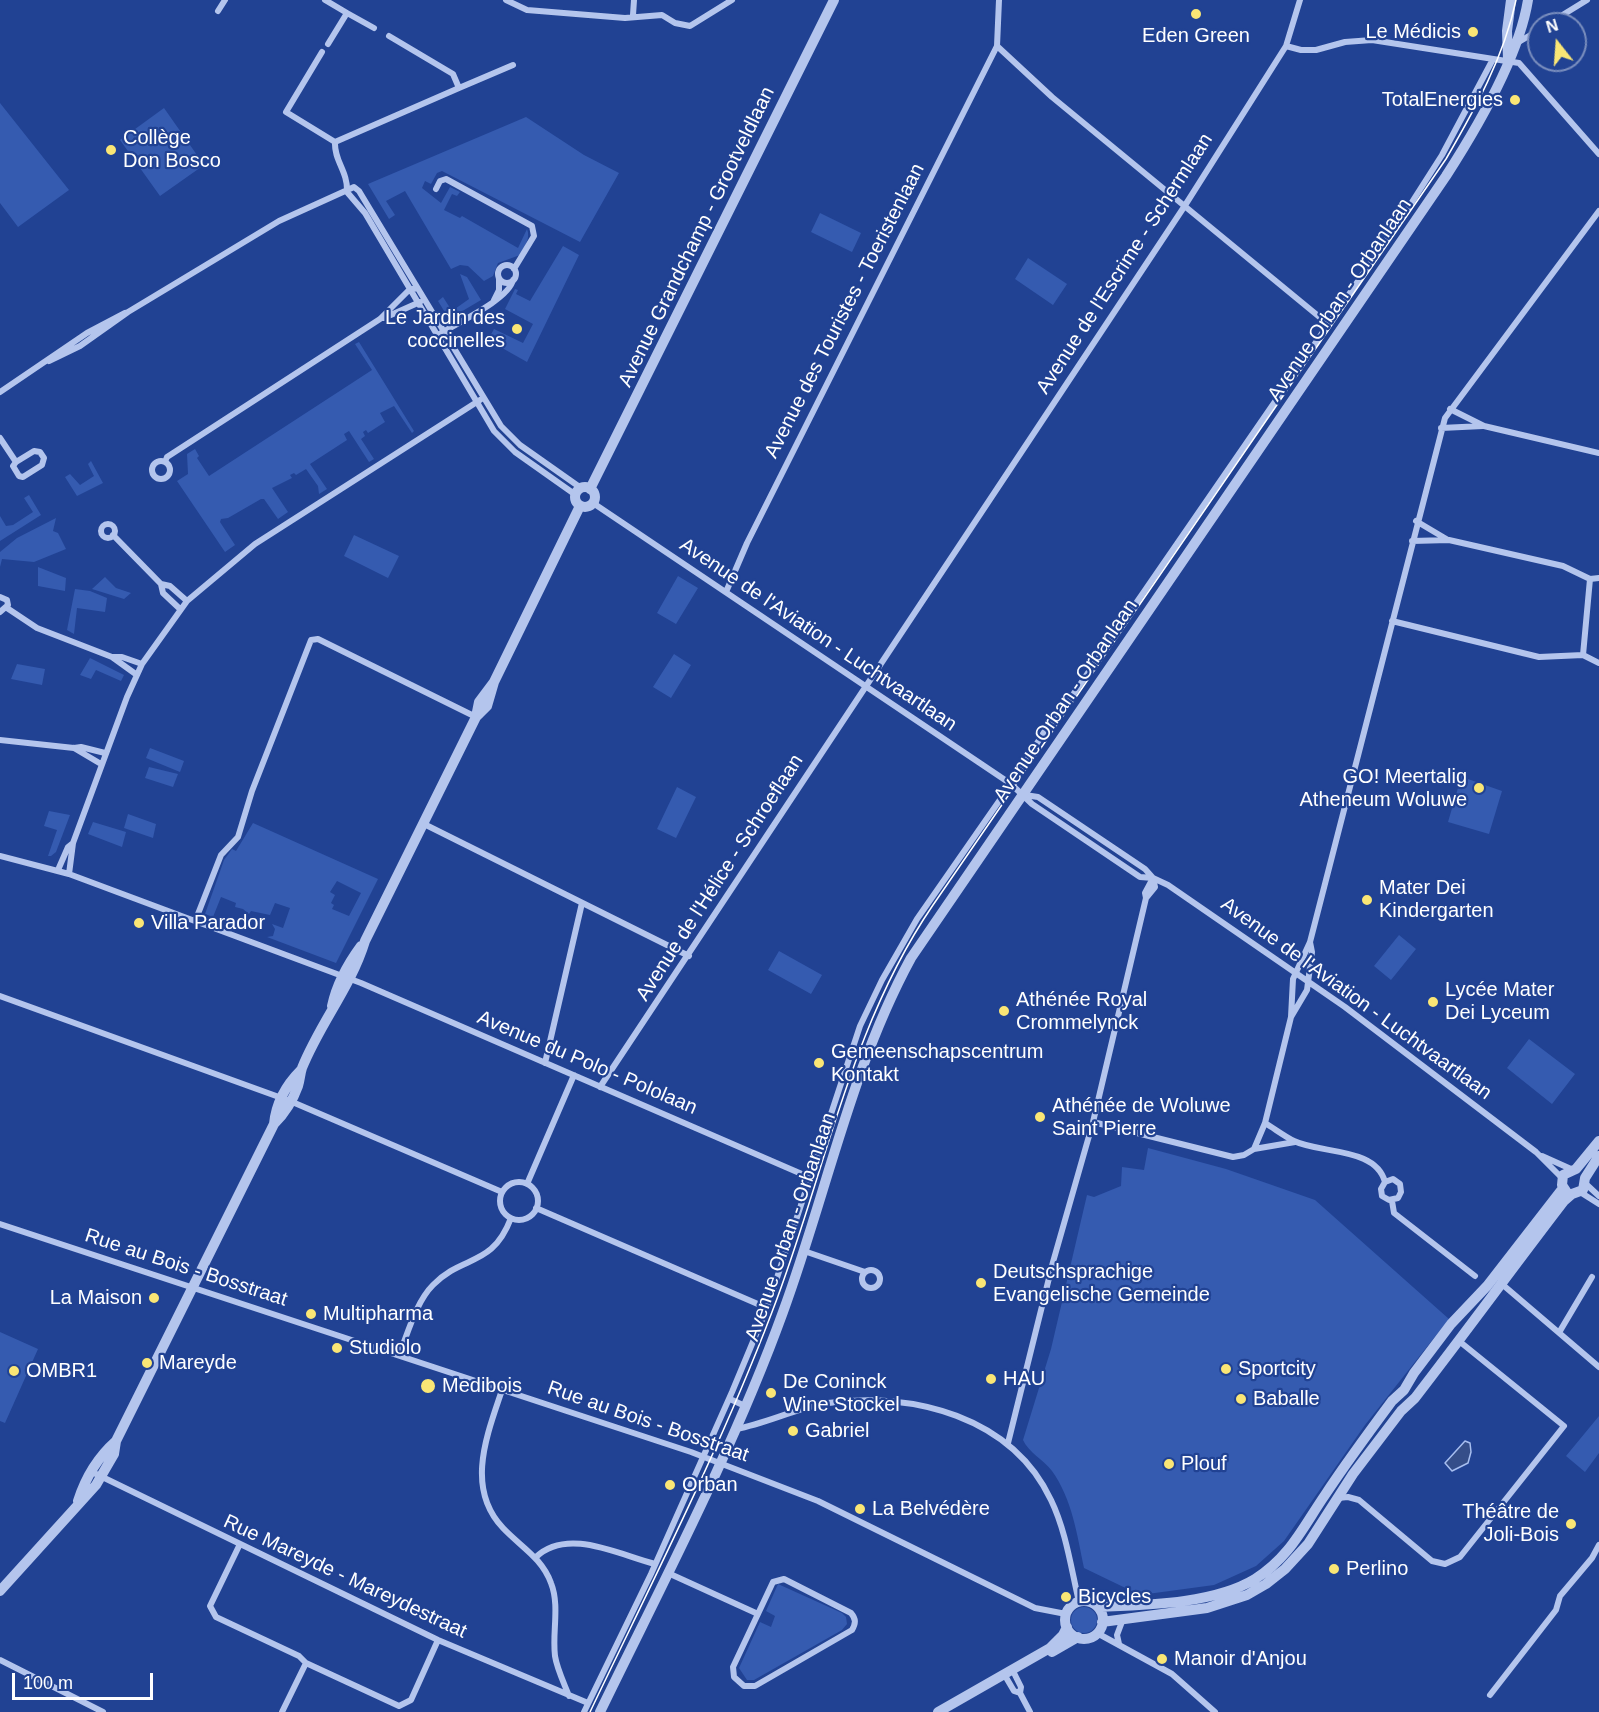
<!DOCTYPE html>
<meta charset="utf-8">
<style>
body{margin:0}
#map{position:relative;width:1599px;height:1712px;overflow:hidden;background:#214293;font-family:Arial,sans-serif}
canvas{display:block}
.north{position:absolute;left:1527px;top:12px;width:60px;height:60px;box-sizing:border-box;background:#214293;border:2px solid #7a8ebe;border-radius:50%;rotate:343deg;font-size:16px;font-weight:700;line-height:24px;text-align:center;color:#fff}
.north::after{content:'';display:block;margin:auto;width:21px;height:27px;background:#fae675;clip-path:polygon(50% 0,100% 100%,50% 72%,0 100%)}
.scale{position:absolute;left:12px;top:1673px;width:141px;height:27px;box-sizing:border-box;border:3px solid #fff;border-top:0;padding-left:8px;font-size:18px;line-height:21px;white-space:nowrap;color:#fff;-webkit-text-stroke:4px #214293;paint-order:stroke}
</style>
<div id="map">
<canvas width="1599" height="1712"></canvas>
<div class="north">N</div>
<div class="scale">100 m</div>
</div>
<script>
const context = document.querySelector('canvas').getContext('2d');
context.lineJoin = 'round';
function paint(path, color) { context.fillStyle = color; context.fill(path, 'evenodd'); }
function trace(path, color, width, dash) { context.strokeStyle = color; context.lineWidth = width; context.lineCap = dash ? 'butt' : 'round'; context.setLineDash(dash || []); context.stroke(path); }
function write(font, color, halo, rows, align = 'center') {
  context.font = font + ' Arial,sans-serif'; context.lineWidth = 4.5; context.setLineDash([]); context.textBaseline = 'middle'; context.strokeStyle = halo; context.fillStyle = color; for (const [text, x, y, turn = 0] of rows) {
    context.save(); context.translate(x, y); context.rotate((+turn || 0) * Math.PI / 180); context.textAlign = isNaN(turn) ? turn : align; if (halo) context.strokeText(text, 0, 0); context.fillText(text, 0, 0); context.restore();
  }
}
paint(new Path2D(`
 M0 103 69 190 18 227 0 203Z
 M164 108 204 165 160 196 120 140Z
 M526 117 584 155 619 173 580 242 442 171 437 173 431 184 425 181 422 188 441 203 450 187 460 192 457 196 452 194 444 210 460 218 462 216 518 248 527 229C531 239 524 246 520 255L498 263 493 276 484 281 468 266 460 265 451 269 405 191 386 201 395 215 389 219 368 184Z
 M820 213 861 233 852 252 811 232Z
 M563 246 579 255 527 362 488 340 494 329 523 343 533 324 505 309 515 289 518 290 516 294 530 301Z
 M1028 258 1067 284 1053 305 1015 279Z
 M460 274 467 277 481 300 449 319 438 301 443 297 452 311 469 299Z
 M359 342 414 431 412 433 394 406 380 413 385 422 368 433 366 430 363 432 365 436 361 439 374 459 369 462 349 431 344 434 347 440 310 464 327 489 319 494 318 486 306 469 296 475 294 473 290 475 292 478 272 488 288 512 278 519 264 499H261L228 518 221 519 220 522 235 545 225 552 177 481 188 474 187 454 195 449 199 456 197 458 209 476 372 370 355 344Z
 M91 461 103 483 77 496 65 477 70 474 80 485 94 476 88 464Z
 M29 495 41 515 0 541V516L6 526 13 525 33 512 24 498Z
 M56 518 53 531 58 533 66 549 34 562 2 559 0 567V552L17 538Z
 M354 535 399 556 388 578 344 556Z
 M38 567 66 578 65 591 38 586Z
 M678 576 698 588 676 624 657 613Z
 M105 577 116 588 131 593 124 599 92 589Z
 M75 589 90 591 107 598 105 612 77 608 74 634 67 630Z
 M674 654 691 665 671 698 653 687Z
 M90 658 124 675 121 681 96 670 91 679 80 675Z
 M17 664 45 669 42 685 11 679Z
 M150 748 184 761 180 772 146 758Z
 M149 767 178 774 173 787 145 778Z
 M1461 774 1466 775 1465 778 1502 791 1489 834 1448 822 1460 781 1455 779Z
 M677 787 696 797 676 838 657 829Z
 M49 811 70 815 56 852 51 856H48L57 830 44 826Z
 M128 814 156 824 153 838 124 828Z
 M93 822 126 832 122 847 88 834Z
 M253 823 378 879 336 963 267 937 273 936 275 929 272 924 283 928 290 908 275 903 270 915 251 911 249 914 243 909 235 907 236 903 221 897 213 917 205 914 224 860 232 849 236 851ZM337 881 361 893 349 916 332 909 334 905 331 903 335 895 330 892Z
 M1399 935 1416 949 1391 980 1374 966Z
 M779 951 822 975 811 994 768 970Z
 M1529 1039 1575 1074 1552 1104 1507 1068Z
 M1148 1148 1226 1169 1315 1200 1449 1319 1365 1425 1284 1541 1256 1566 1214 1585 1140 1595 1084 1568C1077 1534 1072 1499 1052 1471 1044 1460 1028 1452 1023 1440L1051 1349 1087 1195 1094 1197 1121 1186 1122 1167 1144 1170Z
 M0 1332 38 1349 5 1423 0 1421Z
 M1599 1416V1453L1585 1472 1566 1456Z
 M778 1584 842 1613 846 1617 847 1624 842 1630 754 1680H747L739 1668 760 1622 771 1627 775 1616 766 1611Z
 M1071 1620a13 13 0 1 1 26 0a13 13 0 1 1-26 0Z`), '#355bb0');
const water = new Path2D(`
 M1465 1441 1470 1443 1471 1452 1468 1463 1452 1471 1445 1463Z`);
paint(water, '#354e89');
trace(water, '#a7beef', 1.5);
trace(new Path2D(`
 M325 0 347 13
 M506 0 527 10 625 18 662 15 675 23 690 26 732 0
 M218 11 225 0
 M633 15 634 0
 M1548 24 1587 0
 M389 36 453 74 459 88 335 142C334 161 348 171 347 192L365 213 494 431 515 452 573 493 575 498
 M1517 43 1539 30
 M328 44 347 13 374 28
 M997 46 1052 97 1328 324
 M1286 46 1301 50H1316L1345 42 1372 40 1519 63 1599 154
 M322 52 286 112 335 142
 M459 88 513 65
 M436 189 440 181 446 179 532 226 534 236 514 269
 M498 274a9 9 0 1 1 18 0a9 9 0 1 1-18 0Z
 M494 300 499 290V278
 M384 318 420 302
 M441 333C459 322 509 299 513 280
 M49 361 80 346 128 312 279 221 354 187 359 191 501 426 520 445 581 488
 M0 392 87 333 125 313
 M1450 409 1484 426 1599 453
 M1441 428 1483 426
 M0 438 16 462 13 466 19 476 23 477 42 465 44 458 40 452 34 451 16 462
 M152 470a9 9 0 1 1 18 0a9 9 0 1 1-18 0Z
 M165 462 167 457 380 319 410 289H414
 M593 503 1011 784 1032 804 1140 877 1153 878 1168 885 1345 1007 1536 1152 1562 1178
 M1416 521 1448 540
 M101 531a7 7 0 1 1 14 0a7 7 0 1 1-14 0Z
 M113 535 161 584 163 593 180 609
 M1412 541 1449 540 1563 566 1590 579 1599 578
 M161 584 170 586 187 601
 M726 592 747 543 997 46 999 0
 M0 597 7 600 8 605 0 612
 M7 608 37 628 112 657 137 675
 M1392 621 1539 657 1583 655 1599 663
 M1583 655 1590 579
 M112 657H122L142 664
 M0 740 74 748 81 747 105 753
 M74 748 101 764
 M1025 795 1038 797 1145 869 1153 878
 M424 824 689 956
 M0 856 69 874 361 983 811 1178
 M58 870 68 847 73 843
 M69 874 73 843 127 697 142 664 187 601 255 544 480 400
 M1146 898 1155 887 1153 878
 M196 919 221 855 238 837 252 791 311 640 318 639 476 717
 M0 996 290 1101 502 1192
 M1291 1017 1293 979 1310 942 1445 418 1599 211
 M545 1063 582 903
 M600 1087 1184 207 1286 46 1300 0
 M1093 1122 1233 1157 1244 1155 1254 1149 1295 1142
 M1265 1123C1275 1129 1284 1136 1294 1141 1321 1154 1376 1147 1385 1182L1381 1189 1382 1196 1389 1200 1398 1198 1401 1192 1400 1184 1393 1179 1385 1182
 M1254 1149 1265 1123 1291 1017 1307 990 1312 952 1310 942
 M1542 1156 1571 1169
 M500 1201a19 19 0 1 1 38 0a19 19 0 1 1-38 0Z
 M527 1184 574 1075
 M1586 1184 1599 1196
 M1580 1192 1599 1204
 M1392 1201 1394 1213 1475 1276
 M536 1208 767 1308
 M0 1224 691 1452 818 1501 1035 1608 1066 1614
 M804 1251 865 1272
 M862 1279a9 9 0 1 1 18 0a9 9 0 1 1-18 0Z
 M1503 1285 1599 1367
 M1560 1331 1592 1277
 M399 1355C408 1333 416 1302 433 1285 463 1254 492 1268 511 1218
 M502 1390C487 1435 465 1488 503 1528 521 1547 542 1558 551 1583 560 1606 552 1632 555 1656 557 1669 564 1683 569 1696
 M730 1399 745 1406
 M736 1429C768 1423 796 1408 828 1403 913 1391 1012 1417 1051 1500 1066 1531 1071 1568 1079 1602
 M1008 1443 1053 1262 1093 1122 1146 898 1145 893 1153 878
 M92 1472 438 1640 588 1703
 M1338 1498 1348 1497 1359 1500 1432 1561 1445 1564 1460 1557 1564 1426 1459 1341
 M239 1546 210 1606 216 1617 299 1656 306 1663 399 1706 411 1700 438 1640
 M536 1557C568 1527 619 1555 655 1564
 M668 1573 758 1614
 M784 1579 851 1613C856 1619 856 1623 852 1630L755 1686H744L734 1677 733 1667 773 1582Z
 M1097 1633 1172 1674 1215 1712
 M1119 1644 1117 1635 1123 1619
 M0 1660 103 1712
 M1004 1674 1014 1691 1020 1693 1021 1687 1012 1669
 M1020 1693 1030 1712
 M1490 1695 1556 1610 1560 1596 1592 1558 1599 1545
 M282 1712 306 1663
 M584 1712 651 1574 732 1392 767 1308 860 1026 882 980 917 919 1011 784 1046 729 1059 715 1405 213 1442 155 1492 61`), '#b4c5ed', 6);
trace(new Path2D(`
 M1508 59 1507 31 1511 0
 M575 497a10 10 0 1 1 20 0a10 10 0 1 1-20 0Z
 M590 489 834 0
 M476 717 487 706 494 682 580 506
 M332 1006C337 983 347 965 361 946
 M274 1124C276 1103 286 1085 301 1070
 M1566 1191 1562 1185 1563 1175 1576 1169 1599 1141
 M78 1501C85 1479 98 1457 116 1441
 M0 1591 96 1485 114 1454 116 1441 274 1124C284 1114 293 1100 298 1086 300 1080 300 1074 302 1068 320 1023 351 987 365 941L476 717 479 702 494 682
 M1065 1620a19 19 0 1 1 38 0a19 19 0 1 1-38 0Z
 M1098 1607C1146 1605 1214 1604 1255 1579 1290 1557 1303 1527 1325 1495 1346 1463 1369 1432 1392 1401L1404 1390 1414 1373 1451 1324 1487 1286 1563 1188
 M1102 1622 1207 1608 1247 1595 1266 1584 1285 1569 1308 1544 1353 1474 1401 1411 1415 1398C1466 1332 1514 1266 1564 1201L1572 1194 1583 1190 1585 1178 1599 1156
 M1052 1652 1078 1637
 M600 1712C664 1580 733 1450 783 1312 826 1195 851 1068 911 958L1446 176C1477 128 1519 56 1528 0
 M938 1712 1050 1648 1063 1635 1067 1627`), '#b4c5ed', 10);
trace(new Path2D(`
 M590 1712C653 1580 720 1449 772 1312 825 1175 849 1028 933 905L1446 159C1475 109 1504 57 1516 0`), '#fff', 1.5);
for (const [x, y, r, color] of [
 [1196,14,6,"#fae675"],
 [1473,32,6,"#fae675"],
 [1515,100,6,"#fae675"],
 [111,150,6,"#fae675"],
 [517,329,6,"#fae675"],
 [1479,788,6,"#fae675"],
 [1367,900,6,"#fae675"],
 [139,923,6,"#fae675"],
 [1433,1002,6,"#fae675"],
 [1004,1011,6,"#fae675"],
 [819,1063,6,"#fae675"],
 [1040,1117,6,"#fae675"],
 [981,1283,6,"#fae675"],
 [154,1298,6,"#fae675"],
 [311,1314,6,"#fae675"],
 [337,1348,6,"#fae675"],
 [147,1363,6,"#fae675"],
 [1226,1369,6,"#fae675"],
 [14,1371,6,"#fae675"],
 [991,1379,6,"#fae675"],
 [428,1386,8,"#fae675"],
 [771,1393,6,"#fae675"],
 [1241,1399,6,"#fae675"],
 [793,1431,6,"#fae675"],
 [1169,1464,6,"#fae675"],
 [670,1485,6,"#fae675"],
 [860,1509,6,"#fae675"],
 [1571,1524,6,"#fae675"],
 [1334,1569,6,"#fae675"],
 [1066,1597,6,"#fae675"],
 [1162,1659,6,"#fae675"]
]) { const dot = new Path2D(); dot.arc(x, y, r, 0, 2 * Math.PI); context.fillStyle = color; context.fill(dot); trace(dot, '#214293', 2); }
write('20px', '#fff', '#214293', [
 ["Le Médicis",1461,32,"right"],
 ["Eden Green",1196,36,"center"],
 ["TotalEnergies",1503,100,"right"],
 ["Collège",123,138],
 ["Don Bosco",123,161],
 ["Le Jardin des",505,318,"right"],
 ["coccinelles",505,341,"right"],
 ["GO! Meertalig",1467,777,"right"],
 ["Atheneum Woluwe",1467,800,"right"],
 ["Mater Dei",1379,888],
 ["Kindergarten",1379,911],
 ["Villa Parador",151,923],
 ["Lycée Mater",1445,990],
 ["Dei Lyceum",1445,1013],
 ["Athénée Royal",1016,1000],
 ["Crommelynck",1016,1023],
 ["Gemeenschapscentrum",831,1052],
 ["Kontakt",831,1075],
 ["Athénée de Woluwe",1052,1106],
 ["Saint Pierre",1052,1129],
 ["Deutschsprachige",993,1272],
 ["Evangelische Gemeinde",993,1295],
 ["La Maison",142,1298,"right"],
 ["Multipharma",323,1314],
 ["Studiolo",349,1348],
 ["Mareyde",159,1363],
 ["Sportcity",1238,1369],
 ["OMBR1",26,1371],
 ["HAU",1003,1379],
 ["De Coninck",783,1382],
 ["Wine Stockel",783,1405],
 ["Medibois",442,1386],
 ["Baballe",1253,1399],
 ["Gabriel",805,1431],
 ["Plouf",1181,1464],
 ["Orban",682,1485],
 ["La Belvédère",872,1509],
 ["Théâtre de",1559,1512,"right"],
 ["Joli-Bois",1559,1535,"right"],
 ["Perlino",1346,1569],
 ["Bicycles",1078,1597],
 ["Manoir d'Anjou",1174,1659]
], 'left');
write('20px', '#fff', '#214293', [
 ["Avenue Grandchamp - Grootveldlaan",697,237,-64],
 ["Avenue de l'Escrime - Schermlaan",1125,264,-57],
 ["Avenue Orban - Orbanlaan",1340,300,-56],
 ["Avenue des Touristes - Toeristenlaan",845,311,-63],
 ["Avenue de l'Aviation - Luchtvaartlaan",818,635,34],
 ["Avenue Orban - Orbanlaan",1066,701,-56],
 ["Avenue de l'Hélice - Schroeflaan",720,878,-57],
 ["Avenue de l'Aviation - Luchtvaartlaan",1356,999,36],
 ["Avenue du Polo - Pololaan",587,1063,23],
 ["Avenue Orban - Orbanlaan",791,1227,-71],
 ["Rue au Bois - Bosstraat",186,1268,18],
 ["Rue au Bois - Bosstraat",648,1422,19],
 ["Rue Mareyde - Mareydestraat",345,1577,25]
]);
</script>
